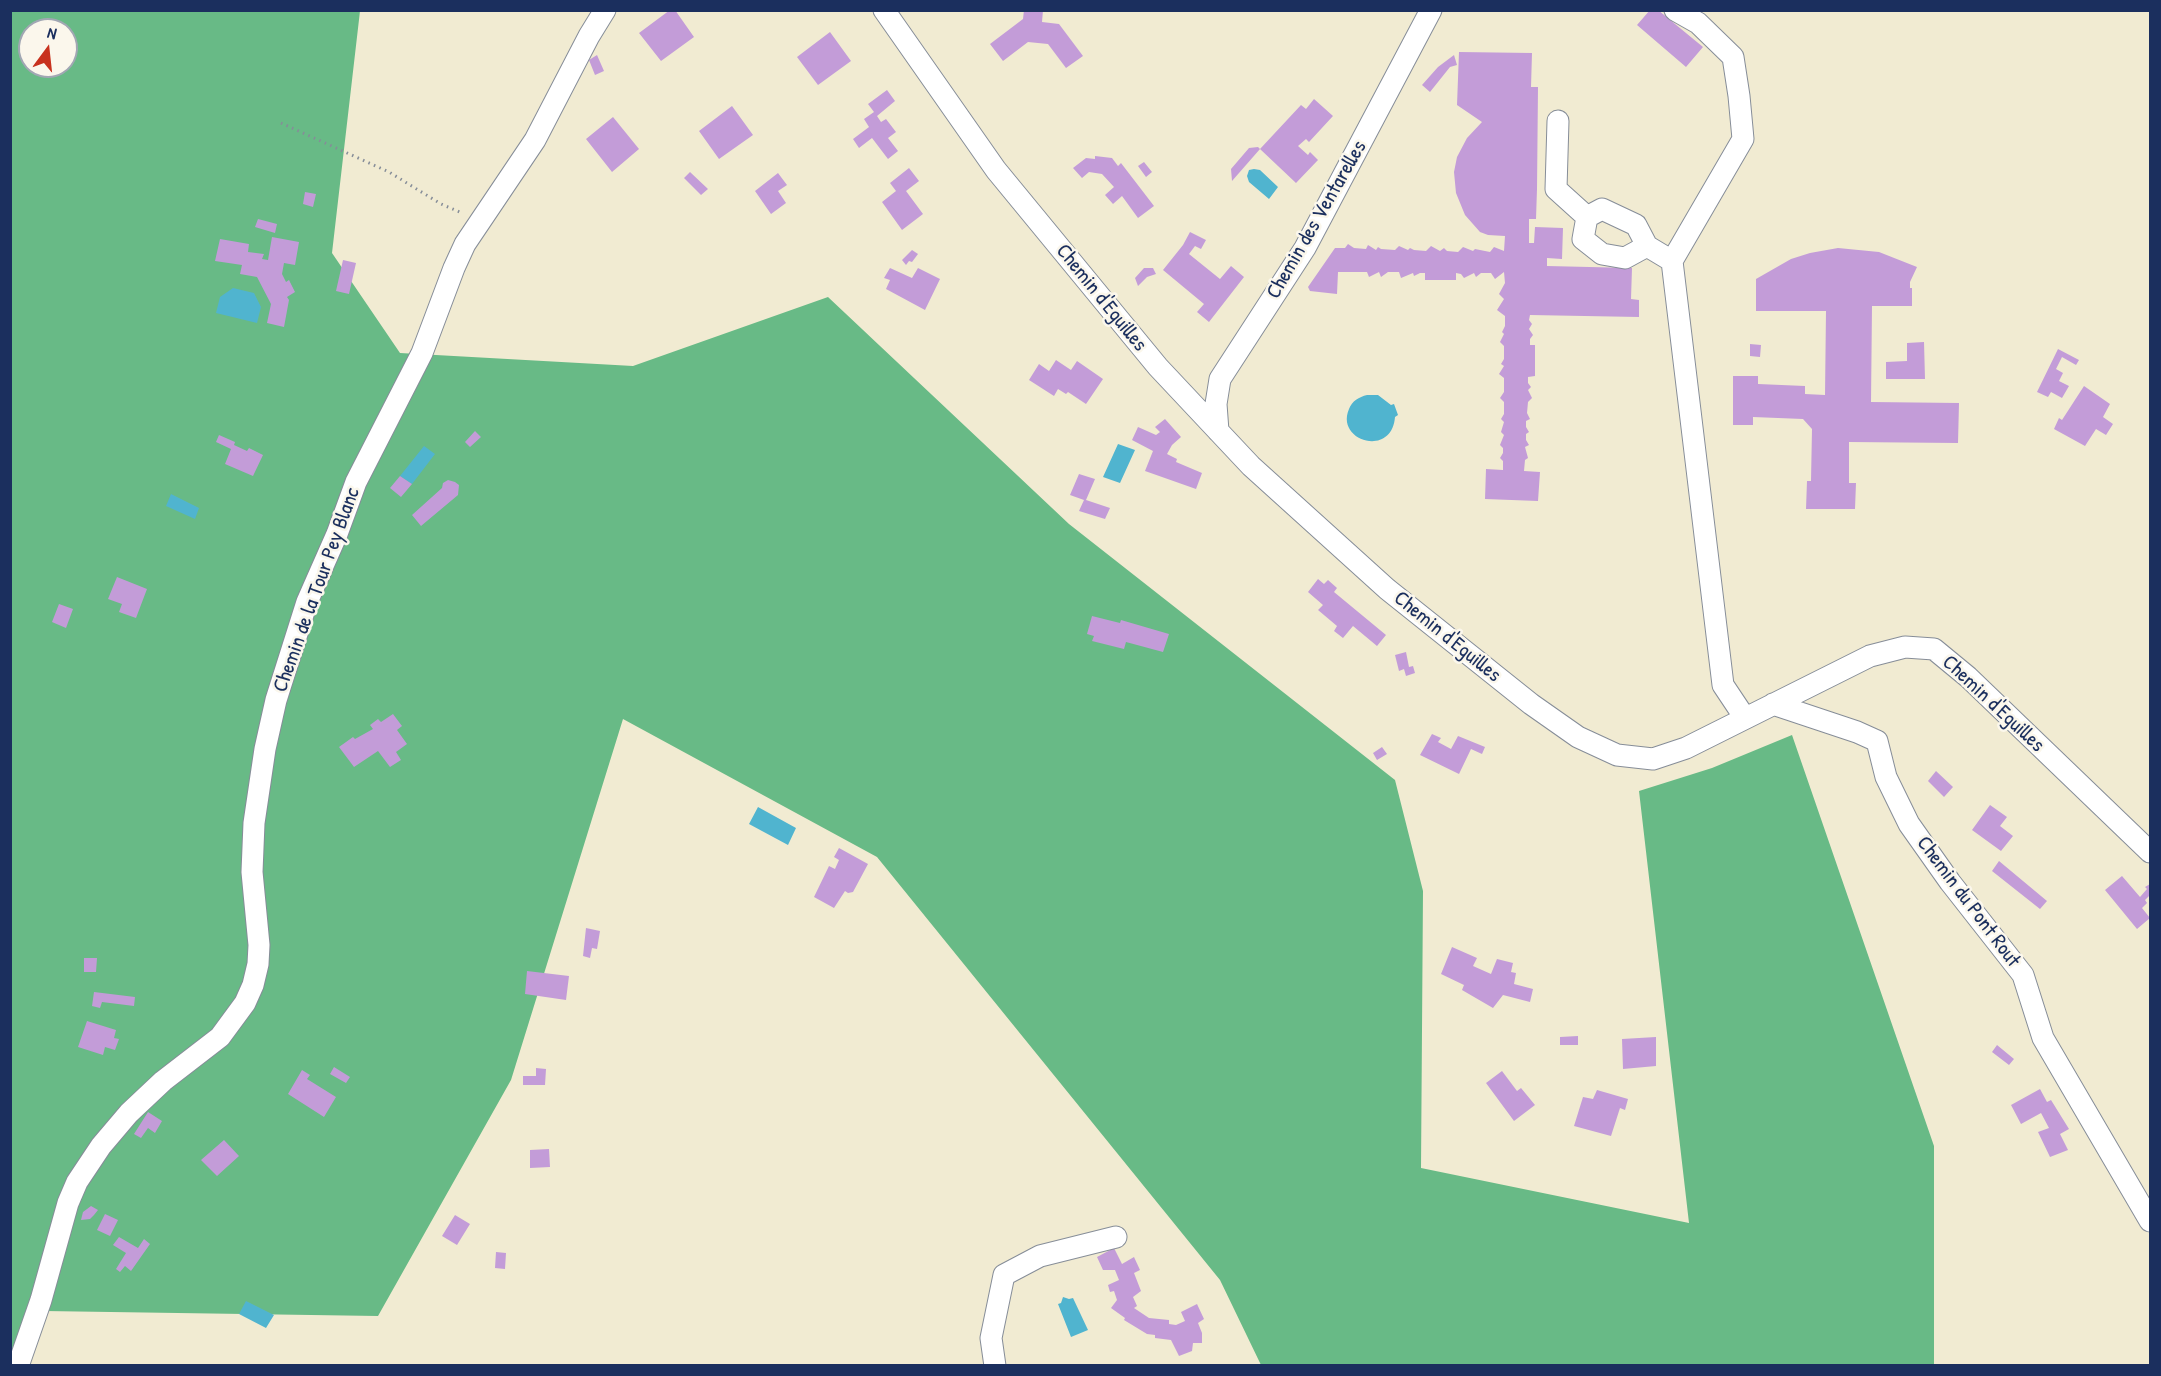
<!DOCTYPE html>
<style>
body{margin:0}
#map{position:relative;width:2161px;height:1376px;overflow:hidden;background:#f1ebd2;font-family:"Patrick Hand",sans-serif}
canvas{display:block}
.frame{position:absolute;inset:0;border:12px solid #1b2f5e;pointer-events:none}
.north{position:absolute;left:18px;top:18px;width:60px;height:60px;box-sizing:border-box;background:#fbf7ec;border:2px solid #a1a7b3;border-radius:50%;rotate:15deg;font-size:16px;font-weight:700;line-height:24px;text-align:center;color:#1b2f5e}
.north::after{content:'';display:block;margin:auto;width:21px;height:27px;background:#c8321e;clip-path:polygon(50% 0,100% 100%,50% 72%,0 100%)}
</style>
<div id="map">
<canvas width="2161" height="1376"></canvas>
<div class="frame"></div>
<div class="north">N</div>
</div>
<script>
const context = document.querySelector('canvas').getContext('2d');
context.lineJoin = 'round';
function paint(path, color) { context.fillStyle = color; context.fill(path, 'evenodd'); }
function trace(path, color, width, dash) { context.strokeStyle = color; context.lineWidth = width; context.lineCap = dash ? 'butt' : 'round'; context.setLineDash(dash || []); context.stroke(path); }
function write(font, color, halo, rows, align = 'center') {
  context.font = font + ' "Patrick Hand",sans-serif'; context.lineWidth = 5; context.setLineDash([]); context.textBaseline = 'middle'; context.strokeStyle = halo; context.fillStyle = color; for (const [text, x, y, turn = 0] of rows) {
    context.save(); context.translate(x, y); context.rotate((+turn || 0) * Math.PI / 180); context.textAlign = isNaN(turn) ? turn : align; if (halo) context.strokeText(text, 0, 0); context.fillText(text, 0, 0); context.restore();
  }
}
paint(new Path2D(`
 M10 11H360L332 253 400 353 633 366 828 297 1069 524 1395 780 1423 891 1421 1168 1689 1223 1639 791 1712 768 1792 735 1934 1146V1365H1261L1220 1280 877 857 623 719 511 1080 378 1316 44 1311 11 1365ZM30 30H66V66H30Z`), '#68ba86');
paint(new Path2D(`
 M1254 169 1260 170 1278 187 1269 199 1249 182 1247 176 1249 170Z
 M233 288 254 293 261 307 257 323 216 313 220 297Z
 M1367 395H1378L1391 405 1394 404 1398 415 1395 417C1392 458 1335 441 1349 409 1352 401 1359 397 1367 395Z
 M1118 444 1135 450 1120 483 1103 477Z
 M424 446 435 454 412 484 400 476Z
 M171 494 199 508 195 519 166 506Z
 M758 807 796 828 788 845 749 824Z
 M1063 1297 1069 1299 1073 1298 1088 1330 1071 1337 1058 1304 1061 1303Z
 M246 1301 274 1315 266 1328 239 1314Z`), '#50b4cf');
paint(new Path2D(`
 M670 10H675L694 37 661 61 639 33Z
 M1024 10H1043L1042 22 1059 24 1083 56 1066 68 1048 44 1028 42 1003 61 990 44 1023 19Z
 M1650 10H1658L1703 47 1686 67 1637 25Z
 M830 32 851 61 818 85 797 57Z
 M1459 52 1532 53 1531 87H1538L1537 189 1536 219H1529V243H1534L1535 227 1563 228 1562 259 1547 258V266L1632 268 1631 299 1639 300V317L1530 315 1529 320 1532 324 1529 329 1533 335 1530 339V345H1535V376L1528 377V383L1531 387 1528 390 1532 398 1528 402 1527 413 1530 419 1526 421V427L1529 432 1526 434V440L1529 445 1525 447 1528 458 1525 460 1524 471 1540 472 1538 501 1485 499 1486 469 1503 470V461L1500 458 1503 453V448L1500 445 1504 435 1501 432 1504 422 1501 419 1504 414V402L1500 398 1504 392V378L1499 374 1504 366 1501 364 1504 359V346L1500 342 1504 334 1502 332 1505 326V316L1497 310 1504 299 1499 294 1505 283 1504 272 1495 279 1491 273H1481L1476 277 1474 273 1464 278 1461 274 1456 273V280H1425V273H1420L1414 276 1413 273 1401 278 1399 272H1388L1381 277 1379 272 1369 277 1367 272H1338L1337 294 1310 291 1308 287 1335 248H1345L1348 244 1354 248 1366 249 1368 245 1376 250 1378 247 1381 249 1395 250 1399 246 1408 250 1410 248 1414 250 1426 251 1431 246 1440 251 1444 248 1447 251 1458 252 1463 247 1473 251 1475 249 1490 252 1494 247 1504 251 1505 236 1488 235 1480 232 1465 215 1456 193 1454 172 1457 157 1467 138 1482 122 1457 105Z
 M597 55 604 71 595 75 589 60Z
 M1454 55 1457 65 1450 67 1430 92 1422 85 1438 67Z
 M887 90 895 101 877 116 881 122 886 119 896 132 888 138 898 151 888 159 872 138 859 148 853 139 869 127 864 119 874 112 868 104Z
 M1314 99 1333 116 1309 142 1306 139 1298 146 1308 155 1310 152 1318 160 1296 183 1260 149 1232 181 1231 169 1249 148 1258 147 1260 149 1301 105 1306 109Z
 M732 106 753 135 719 159 699 131Z
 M613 117 639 149 612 172 586 139Z
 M1095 156 1112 158 1118 166 1121 163 1154 206 1138 218 1122 196 1113 204 1105 195 1114 187 1102 174 1089 172 1082 178 1073 168 1086 158 1095 159Z
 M1144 162 1152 172 1146 177 1138 166Z
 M909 168 919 181 906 191 923 214 902 230 882 202 896 191 890 183Z
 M690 172 708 189 701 195 684 178Z
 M778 173 787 185 778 191 786 203 771 214 755 191Z
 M305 192 316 194 313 207 303 204Z
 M258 219 277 224 275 233 255 227Z
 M1190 232 1206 240 1201 249 1195 246 1189 254 1220 279 1231 266 1244 277 1209 322 1197 312 1204 304 1163 270 1183 245Z
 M272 237 299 242 295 265 284 263 282 274 286 282 289 280 295 292 287 297 289 300 284 327 267 323 271 304 257 277 240 274 242 265 215 261 220 239 249 244 248 252 264 254 262 259 268 260Z
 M1838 248 1879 252 1917 267 1910 282V288H1912V306H1872L1871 402 1959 403 1958 443 1849 442V483H1856L1855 509H1806L1807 481H1811L1812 429 1803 419 1753 417V425H1733V376H1758V384L1805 386V394L1825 395 1826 311H1756V279L1791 259 1810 253Z
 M912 250 918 254 912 262 909 261 906 265 902 260Z
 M343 260 356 263 349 294 336 291Z
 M890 268 912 278 918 268 940 279 925 310 886 289 890 280 884 278Z
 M1144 268H1153L1156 274 1147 277 1138 286 1135 278Z
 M1924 342 1925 379H1886V362L1907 361V343Z
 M1750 344 1761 345 1760 357 1750 356Z
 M2058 349 2079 360 2076 365 2062 357 2056 369 2063 373 2059 381 2069 386 2062 398 2051 392 2048 397 2037 392Z
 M1056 360 1071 370 1077 361 1103 379 1086 404 1068 392 1066 394 1058 389 1054 396 1029 380 1039 364 1049 371Z
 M2084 386 2110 404 2103 417 2113 424 2106 435 2096 429 2085 446 2054 429 2059 418 2062 420Z
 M1165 419 1181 437 1172 445 1167 454 1177 459 1176 462 1202 473 1196 489 1145 471 1153 451 1132 440 1138 427 1156 435 1160 432 1155 427Z
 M475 431 481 437 470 447 465 442Z
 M219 435 235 442 234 445 247 451 249 448 263 455 253 476 225 464 231 449 216 442Z
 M1079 474 1095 479 1086 500 1110 508 1105 519 1079 511 1084 500 1070 495Z
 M400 476 412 484 401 497 390 488Z
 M448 480 455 482 459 485 458 495 421 526 412 515 442 488 443 483Z
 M117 577 147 589 136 618 119 612 122 604 108 599Z
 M1318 579 1324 584 1328 580 1337 588 1334 592 1386 635 1377 646 1353 626 1343 638 1334 631 1337 626 1318 610 1323 605 1308 592Z
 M59 604 73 609 66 628 52 622Z
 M1092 616 1120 623 1121 620 1169 634 1163 652 1126 642 1124 649 1092 641 1094 636 1087 634Z
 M1406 652 1409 667 1413 666 1415 673 1406 676 1404 669 1399 671 1395 655Z
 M393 714 402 726 397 730 407 744 396 752 401 760 390 767 378 751 354 767 339 747 353 737 355 739 373 729 370 725 378 719 381 722Z
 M1432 734 1441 738 1438 742 1451 749 1458 736 1485 747 1482 754 1471 749 1459 774 1420 755Z
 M1382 747 1387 754 1377 760 1373 753Z
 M1936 771 1953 787 1944 797 1928 781Z
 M1990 805 2007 817 2000 826 2013 836 2001 851 1972 830Z
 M839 848 868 864 853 892 848 893 845 891 834 908 814 897 829 866 835 869 839 860 834 857Z
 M1999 861 2047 901 2040 909 1992 871Z
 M2122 876 2140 897 2147 889 2145 887 2150 884V895L2145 900 2147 903 2142 908 2150 918 2137 929 2105 890Z
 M586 928 600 931 597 949 592 948 590 958 583 956Z
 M1452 947 1477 958 1473 966 1491 974 1497 959 1513 963 1511 972 1516 973 1514 984 1533 989 1530 1002 1503 995 1493 1008 1462 990 1464 985 1441 974Z
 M84 958H97L96 972H84Z
 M527 971 569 976 566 1000 525 994Z
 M94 992 135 997 134 1006 102 1002 100 1008 92 1006Z
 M87 1021 116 1030 114 1038 119 1039 115 1050 105 1047 103 1055 78 1047Z
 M1578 1036V1045H1560V1037Z
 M1656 1037V1066L1623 1069 1622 1039Z
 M1997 1045 2014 1059 2009 1065 1992 1052Z
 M334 1067 350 1077 346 1083 330 1074Z
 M536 1068 546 1069 545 1085H523V1076H536Z
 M302 1070 310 1075 307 1079 336 1097 324 1117 288 1094Z
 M1502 1071 1517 1091 1521 1088 1535 1105 1514 1121 1486 1083Z
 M2040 1089 2047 1102 2051 1100 2069 1129 2060 1134 2068 1150 2050 1157 2038 1132 2049 1128 2041 1113 2021 1124 2011 1105Z
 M1597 1090 1628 1099 1625 1110 1620 1108 1611 1136 1574 1126 1583 1097 1593 1099Z
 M148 1112 162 1121 155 1133 148 1128 141 1138 134 1134Z
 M224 1140 239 1156 217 1176 201 1160Z
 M549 1149 550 1167 530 1168V1150Z
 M91 1206 98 1210 94 1215 90 1219 81 1220 83 1212Z
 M105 1214 118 1220 110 1236 97 1230Z
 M455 1215 470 1224 457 1245 442 1236Z
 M119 1237 138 1248 144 1239 150 1244 131 1271 125 1266 120 1272 116 1269 126 1253 113 1245Z
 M1114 1248 1122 1264 1134 1257 1140 1270 1134 1273 1141 1291 1133 1297 1137 1306 1134 1308 1149 1318 1169 1320V1324L1176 1325 1185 1321 1181 1312 1197 1304 1204 1319 1198 1323 1202 1333V1343H1193L1192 1351 1179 1356 1171 1340 1155 1338V1335L1147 1334 1124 1320 1125 1318 1111 1308 1117 1300 1114 1291 1110 1292 1108 1285 1119 1280 1115 1270H1103L1097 1257Z
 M496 1252 506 1253 505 1269 495 1268Z`), '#c39cd8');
const minor = new Path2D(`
 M884 10 996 170 1158 367 1251 466 1387 589 1531 704 1578 737 1617 755 1653 759 1686 748 1870 656 1905 647 1934 649 1968 677 2150 852
 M1675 10 1698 23 1733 57 1739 96 1743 139 1672 261 1723 685 1745 718
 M1558 121 1556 189 1587 217
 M1647 246 1625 258 1602 254 1583 239 1587 217 1602 209 1636 225 1647 246 1672 261
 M1218 431 1216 404 1220 379 1305 248 1431 10
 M1773 704 1857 732 1877 741 1886 777 1909 824 1950 882 2023 975 2043 1038 2150 1221
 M18 1366 41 1300 68 1203 77 1182 101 1146 129 1113 163 1081 220 1037 245 1003 253 985 258 964 259 945 252 872 254 823 265 749 276 700 307 602 337 534 356 482 422 353 454 268 465 244 535 140 589 36 605 10
 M995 1366 991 1338 1004 1275 1040 1256 1116 1237`);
trace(minor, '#868d98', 23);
trace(new Path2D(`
 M281 123 389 172 441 204 462 213`), '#868d98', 3, [1.5, 4.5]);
trace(minor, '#fff', 21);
write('21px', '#1b2f5e', '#fbf7ec', [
 ["Chemin des Ventarelles",1317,220,-60],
 ["Chemin d'Eguilles",1101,298,51],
 ["Chemin de la Tour Pey Blanc",317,590,-70],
 ["Chemin d'Eguilles",1447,637,39],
 ["Chemin d'Eguilles",1993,704,43],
 ["Chemin du Pont Rout",1968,902,53]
]);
</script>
